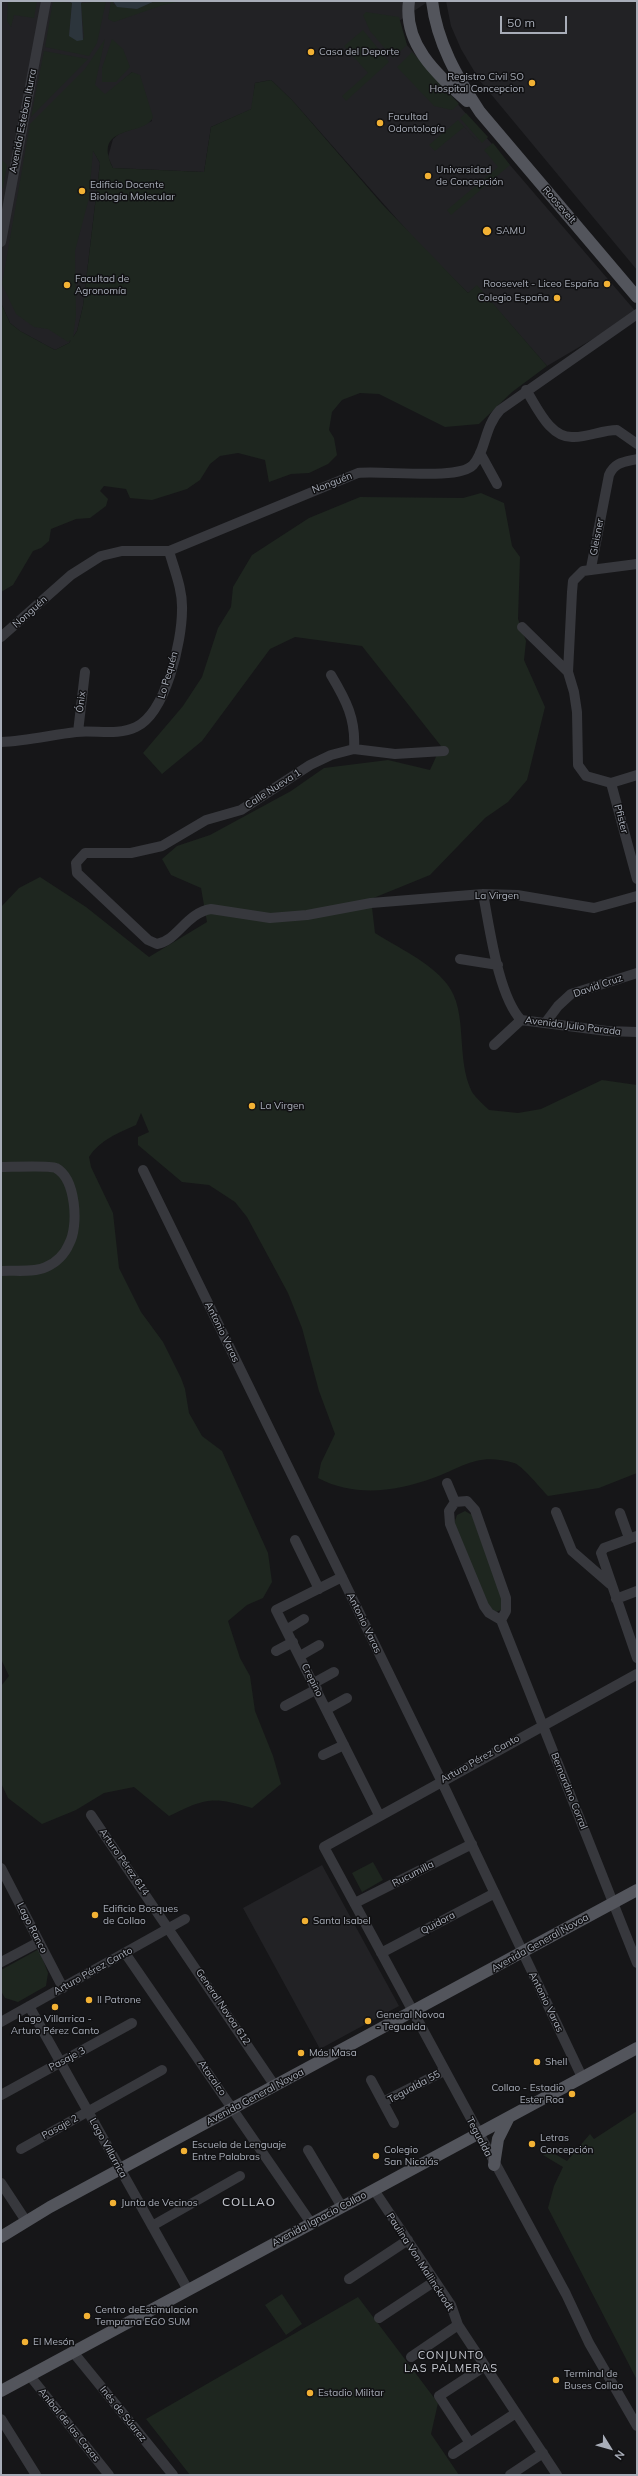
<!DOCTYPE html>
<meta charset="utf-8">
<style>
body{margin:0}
#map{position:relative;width:638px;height:2476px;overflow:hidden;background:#161618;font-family:Mulish,sans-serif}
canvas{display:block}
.frame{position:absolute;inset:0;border:2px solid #a8adb8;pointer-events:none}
.north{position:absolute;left:590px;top:2428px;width:40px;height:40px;-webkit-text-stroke:3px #111113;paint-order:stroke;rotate:127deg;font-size:11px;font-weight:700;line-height:16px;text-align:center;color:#a8adb8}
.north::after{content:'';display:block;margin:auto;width:14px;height:18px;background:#a8adb8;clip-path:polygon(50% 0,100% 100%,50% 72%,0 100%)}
.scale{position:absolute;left:500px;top:16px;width:67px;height:18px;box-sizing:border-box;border:2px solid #a8adb8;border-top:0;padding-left:5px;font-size:12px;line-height:14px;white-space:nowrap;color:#a8adb8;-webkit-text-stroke:3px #111113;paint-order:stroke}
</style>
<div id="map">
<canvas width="638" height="2476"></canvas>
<div class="frame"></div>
<div class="north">N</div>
<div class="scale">50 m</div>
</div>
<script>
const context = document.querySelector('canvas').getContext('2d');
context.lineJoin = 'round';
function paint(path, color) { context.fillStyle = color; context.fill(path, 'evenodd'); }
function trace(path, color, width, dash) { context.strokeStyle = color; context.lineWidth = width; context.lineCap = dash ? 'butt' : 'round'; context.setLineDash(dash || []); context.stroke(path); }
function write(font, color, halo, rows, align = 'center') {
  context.font = font + ' Mulish,sans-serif'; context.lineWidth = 3; context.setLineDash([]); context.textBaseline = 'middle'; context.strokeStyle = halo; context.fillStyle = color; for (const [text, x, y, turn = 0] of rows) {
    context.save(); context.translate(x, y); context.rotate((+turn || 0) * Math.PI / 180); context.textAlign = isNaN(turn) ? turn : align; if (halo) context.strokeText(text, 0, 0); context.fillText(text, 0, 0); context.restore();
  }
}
paint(new Path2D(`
 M1 1H429L399 21 407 45 637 313 547 366 477 286 468 293 418 243 292 100 271 80 255 83 252 109 211 127 204 172 113 168 108 157 113 139 119 134 152 121 132 72 120 83 90 145 100 163 83 306 77 331 69 343 55 350 20 331 10 323 1 303Z
 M446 1H637V270L480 81 461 49 451 26Z
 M322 1865 399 2006 320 2049 243 1908Z`), '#222225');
paint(new Path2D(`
 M8 1H37L34 18 14 15 11 27 7 21Z
 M53 1 72 3 69 36 84 38 81 3 106 1 97 43 89 56 45 47Z
 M111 1H113V4L136 9 155 1H182L163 5 114 22 108 19Z
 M366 12 399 17 407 45 393 58 370 31 363 15Z
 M363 30 389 62 346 101 342 96 368 73 344 46Z
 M105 39 95 85 105 94 132 72 140 75 153 117C146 137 91 123 113 168L204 172 211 127 251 109 255 83 271 80 292 100 382 204 468 293 477 285 547 366 512 392 479 424 445 427 379 394 360 393 342 400 332 412 329 430 334 438 337 455 328 464 309 473 291 474 269 482 265 460 238 453 220 456 210 464 200 480 187 489 152 500 130 498 126 489 104 486 100 491 108 499 106 506 90 518 76 519 51 529 49 541 41 548 33 551 13 585 1 592V303L10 323 20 331 55 350 69 343 71 340 68 342 48 329 34 327 16 314 2 284 30 124 85 69ZM93 151 100 163 98 180 83 306 77 331 73 337 76 315 75 251 89 198Z
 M112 39 123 49 130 67 116 82H102V68Z
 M44 51 88 59 31 117Z
 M412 52 459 104 452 110 434 106 397 67Z
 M466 113 488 137 482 143 460 118Z
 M458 120 480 144 464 127 435 151 429 145Z
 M493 143 510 165 451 215 447 210 498 167 484 150Z
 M1 159 7 165 3 188H1Z
 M481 493 504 503 512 546 520 557 518 619 526 641 524 660 545 707 527 780 508 802 485 818 430 875 371 899 375 933C398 948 429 961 447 984 469 1012 455 1057 472 1092 476 1098 484 1105 489 1110L518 1113 541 1109 602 1080 637 1085V1473L599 1488 548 1496C541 1489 522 1465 514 1463 478 1452 463 1467 433 1478 395 1492 354 1497 318 1478L321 1463 335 1434 319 1391 302 1328 288 1293 247 1217 235 1202 209 1185 182 1182 138 1145V1137L149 1132 141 1113 136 1125C118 1133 100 1140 89 1157L91 1167 113 1213 119 1268 141 1312 163 1342 181 1378 185 1389 189 1413 202 1436 222 1451 268 1553 272 1582 263 1598 247 1605 228 1621 240 1658 250 1676 255 1711 273 1756 281 1784 252 1808C212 1796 206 1798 169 1816L134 1787 104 1793 76 1810 42 1824 8 1798 1 1783V1686L9 1676 1 1659V907L19 888 40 877 86 907 149 957 207 922 201 888 171 875 162 859 177 846 210 835 291 791 324 768 388 760 430 770 441 746 362 646 295 637 270 649 202 741 162 774 143 753 183 706 202 677 218 628 231 607 233 587 252 555 309 518 360 497 463 498Z
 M465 1511 472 1515 502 1599 501 1610 496 1612 489 1607 454 1524 457 1515Z
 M373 1862 383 1880 362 1892 352 1873Z
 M39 1949 48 1973 46 1986 18 2002 5 1998 1 1991V1970Z
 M637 2111V2380L548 2208 554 2186 563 2167 543 2155 546 2149 567 2161 590 2134 594 2139Z
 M282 2294 302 2324 286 2335 265 2305Z
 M358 2297 438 2403 431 2434 459 2475H190L146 2419Z`), '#1e261f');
paint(new Path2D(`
 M69 1H83L81 3 83 40 77 41 69 36 72 3Z
 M113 1H155L137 9 117 7Z`), '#2c353c');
trace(new Path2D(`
 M1 242 46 1
 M526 390C537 407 550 439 574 437 589 437 602 430 617 430L637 444
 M480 453 497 484
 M591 568 609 475C615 462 624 462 637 459
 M522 627 568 672
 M1 637 71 575 101 556 122 551H169L358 473C383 470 458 481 473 465 486 451 484 427 500 410L637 314
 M331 675C346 700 356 719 354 749
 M78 732 85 672
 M1 742C26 741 51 735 76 732 97 730 117 736 136 727 166 713 182 641 182 610 183 590 174 569 169 551
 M444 751 395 754 354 749 331 755 310 765 241 810 206 820 162 846 131 853H85L76 863 77 873 148 940 157 944C178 940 186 913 211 909L270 918 307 915 371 903 483 894 517 895 594 908 637 896
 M611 783 586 776 578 765 577 712 574 692 568 672 572 592 573 581 583 571 637 564
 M611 783 637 879
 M611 783 637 775
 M483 894C490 929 498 995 521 1020L607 1031 637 1032
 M460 959 498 965
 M546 1022 558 1006 571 994 637 973
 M494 1045 521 1020
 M1 1167C11 1167 49 1165 56 1168 76 1179 79 1226 69 1244 65 1254 56 1263 46 1267 34 1273 14 1270 1 1271
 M143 1170 441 1780 582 2077
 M447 1483 455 1502
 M556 1512 572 1551 610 1584
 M620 1513 629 1538
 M637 1536 604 1548 601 1553 637 1658
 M295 1540 319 1589
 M342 1577 276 1610 379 1815
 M616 1599 637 1591
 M501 1620 506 1611V1598L475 1510 467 1501 455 1502 449 1511 450 1524 484 1606 489 1613 501 1620 637 1963
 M286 1630 304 1619
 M276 1651 293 1642
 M300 1656 319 1645
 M637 1674 324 1847 566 2294 589 2343 637 2426
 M314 1683 334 1672
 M285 1706 317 1689
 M327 1709 347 1698
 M323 1755 344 1745
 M91 1815 275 2086
 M1 1868 63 1988
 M355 1903 472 1844
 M125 1953 311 2223
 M381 1953 495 1893
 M1 1962 39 1942
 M29 2006 188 2290
 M1 2022 185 1919
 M371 2080 394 2123
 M1 2095 132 2023
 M383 2102 444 2071
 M21 2149 162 2070
 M308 2150 342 2207
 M1 2183 26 2221
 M374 2190 451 2305 458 2325 557 2475
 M152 2226 240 2176
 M349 2279 408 2240
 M379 2318 435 2281
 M73 2352 173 2475
 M411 2357 458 2325
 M30 2376 109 2475
 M1 2419 36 2475
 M470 2443 439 2396 485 2366
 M453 2454 516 2413
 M510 2475 543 2453`), '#37383d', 10);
trace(new Path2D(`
 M409 1C403 45 437 74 467 101
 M432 1C437 43 457 77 480 112L637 297
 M494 2165 498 2139 509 2117
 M1 2237 50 2207 637 1890
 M1 2391 637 2048`), '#53555c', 12);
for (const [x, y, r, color] of [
 [311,52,4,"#f2b134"],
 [532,83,4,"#f2b134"],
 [380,123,4,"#f2b134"],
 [428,176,4,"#f2b134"],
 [82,191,4,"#f2b134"],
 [487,231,5,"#f2b134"],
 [607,284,4,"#f2b134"],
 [67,285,4,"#f2b134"],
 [557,298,4,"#f2b134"],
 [252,1106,4,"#f2b134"],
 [95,1915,4,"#f2b134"],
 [305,1921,4,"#f2b134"],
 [89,2000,4,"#f2b134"],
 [55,2007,4,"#f2b134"],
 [368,2021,4,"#f2b134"],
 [301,2053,4,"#f2b134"],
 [537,2062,4,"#f2b134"],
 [572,2094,4,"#f2b134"],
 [532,2144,4,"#f2b134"],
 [184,2151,4,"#f2b134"],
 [376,2156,4,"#f2b134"],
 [113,2203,4,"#f2b134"],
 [87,2316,4,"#f2b134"],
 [25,2342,4,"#f2b134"],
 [556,2380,4,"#f2b134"],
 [310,2393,4,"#f2b134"]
]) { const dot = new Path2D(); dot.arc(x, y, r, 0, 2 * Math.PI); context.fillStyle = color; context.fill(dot); trace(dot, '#111113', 1.5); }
write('10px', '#a8adb8', '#111113', [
 ["Casa del Deporte",319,52],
 ["Registro Civil SO",524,77,"right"],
 ["Hospital Concepcion",524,89,"right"],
 ["Facultad",388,117],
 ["Odontología",388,129],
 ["Universidad",436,170],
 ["de Concepción",436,182],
 ["Edificio Docente",90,185],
 ["Biología Molecular",90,197],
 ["SAMU",496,231],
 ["Facultad de",75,279],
 ["Agronomía",75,291],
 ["Roosevelt - Liceo España",599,284,"right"],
 ["Colegio España",549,298,"right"],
 ["La Virgen",260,1106],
 ["Edificio Bosques",103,1909],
 ["de Collao",103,1921],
 ["Santa Isabel",313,1921],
 ["Il Patrone",97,2000],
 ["General Novoa",376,2015],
 ["- Tegualda",376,2027],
 ["Lago Villarrica -",55,2019,"center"],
 ["Arturo Pérez Canto",55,2031,"center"],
 ["Más Masa",309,2053],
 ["Shell",545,2062],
 ["Collao - Estadio",564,2088,"right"],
 ["Ester Roa",564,2100,"right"],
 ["Letras",540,2138],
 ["Concepción",540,2150],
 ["Escuela de Lenguaje",192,2145],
 ["Entre Palabras",192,2157],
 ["Colegio",384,2150],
 ["San Nicolás",384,2162],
 ["Junta de Vecinos",121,2203],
 ["Centro deEstimulacion",95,2310],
 ["Temprana EGO SUM",95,2322],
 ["El Mesón",33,2342],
 ["Terminal de",564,2374],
 ["Buses Collao",564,2386],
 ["Estadio Militar",318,2393]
], 'left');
write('10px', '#a8adb8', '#111113', [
 ["Avenida Esteban Iturra",23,121,-79],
 ["Roosevelt",559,205,49],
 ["Nonguén",332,483,-21],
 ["Gleisner",597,537,-79],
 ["Nonguén",30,612,-42],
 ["Lo Pequén",168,675,-74],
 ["Ónix",81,702,-83],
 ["Calle Nueva 1",273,789,-33],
 ["Pfister",621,819,75],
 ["La Virgen",497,896],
 ["David Cruz",598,986,-19],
 ["Avenida Julio Parada",573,1026,7],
 ["Antonio Varas",222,1332,64],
 ["Antonio Varas",364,1623,64],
 ["Crepino",312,1680,63],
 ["Arturo Pérez Canto",480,1759,-29],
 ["Bernardino Corral",569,1791,68],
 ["Arturo Pérez 614",124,1862,55],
 ["Rucumilla",413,1874,-27],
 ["Quidora",438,1923,-28],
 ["Lago Ranco",32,1928,63],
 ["Avenida General Novoa",540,1943,-29],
 ["Arturo Pérez Canto",93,1971,-29],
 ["Antonio Varas",546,2002,64],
 ["General Novoa 612",223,2007,56],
 ["Pasaje 3",67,2059,-28],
 ["Atacalco",212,2078,55],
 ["Tegualda 55",414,2087,-28],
 ["Avenida General Novoa",255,2097,-28],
 ["Pasaje 2",60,2127,-29],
 ["Tegualda",479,2137,62],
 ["Lago Villarrica",108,2148,61],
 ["Avenida Ignacio Collao",319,2219,-28],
 ["Paulina Von Mallinckrodt",420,2262,57],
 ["Inés de Súarez",123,2414,51],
 ["Aníbal de las Casas",69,2425,51]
]);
context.letterSpacing = '1px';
write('11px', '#c9ccd4', '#111113', [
 ["CONJUNTO",451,2356],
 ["LAS PALMERAS",451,2369]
]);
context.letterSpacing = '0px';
context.letterSpacing = '1px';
write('12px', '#c9ccd4', '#111113', [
 ["COLLAO",249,2202]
]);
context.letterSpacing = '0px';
</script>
